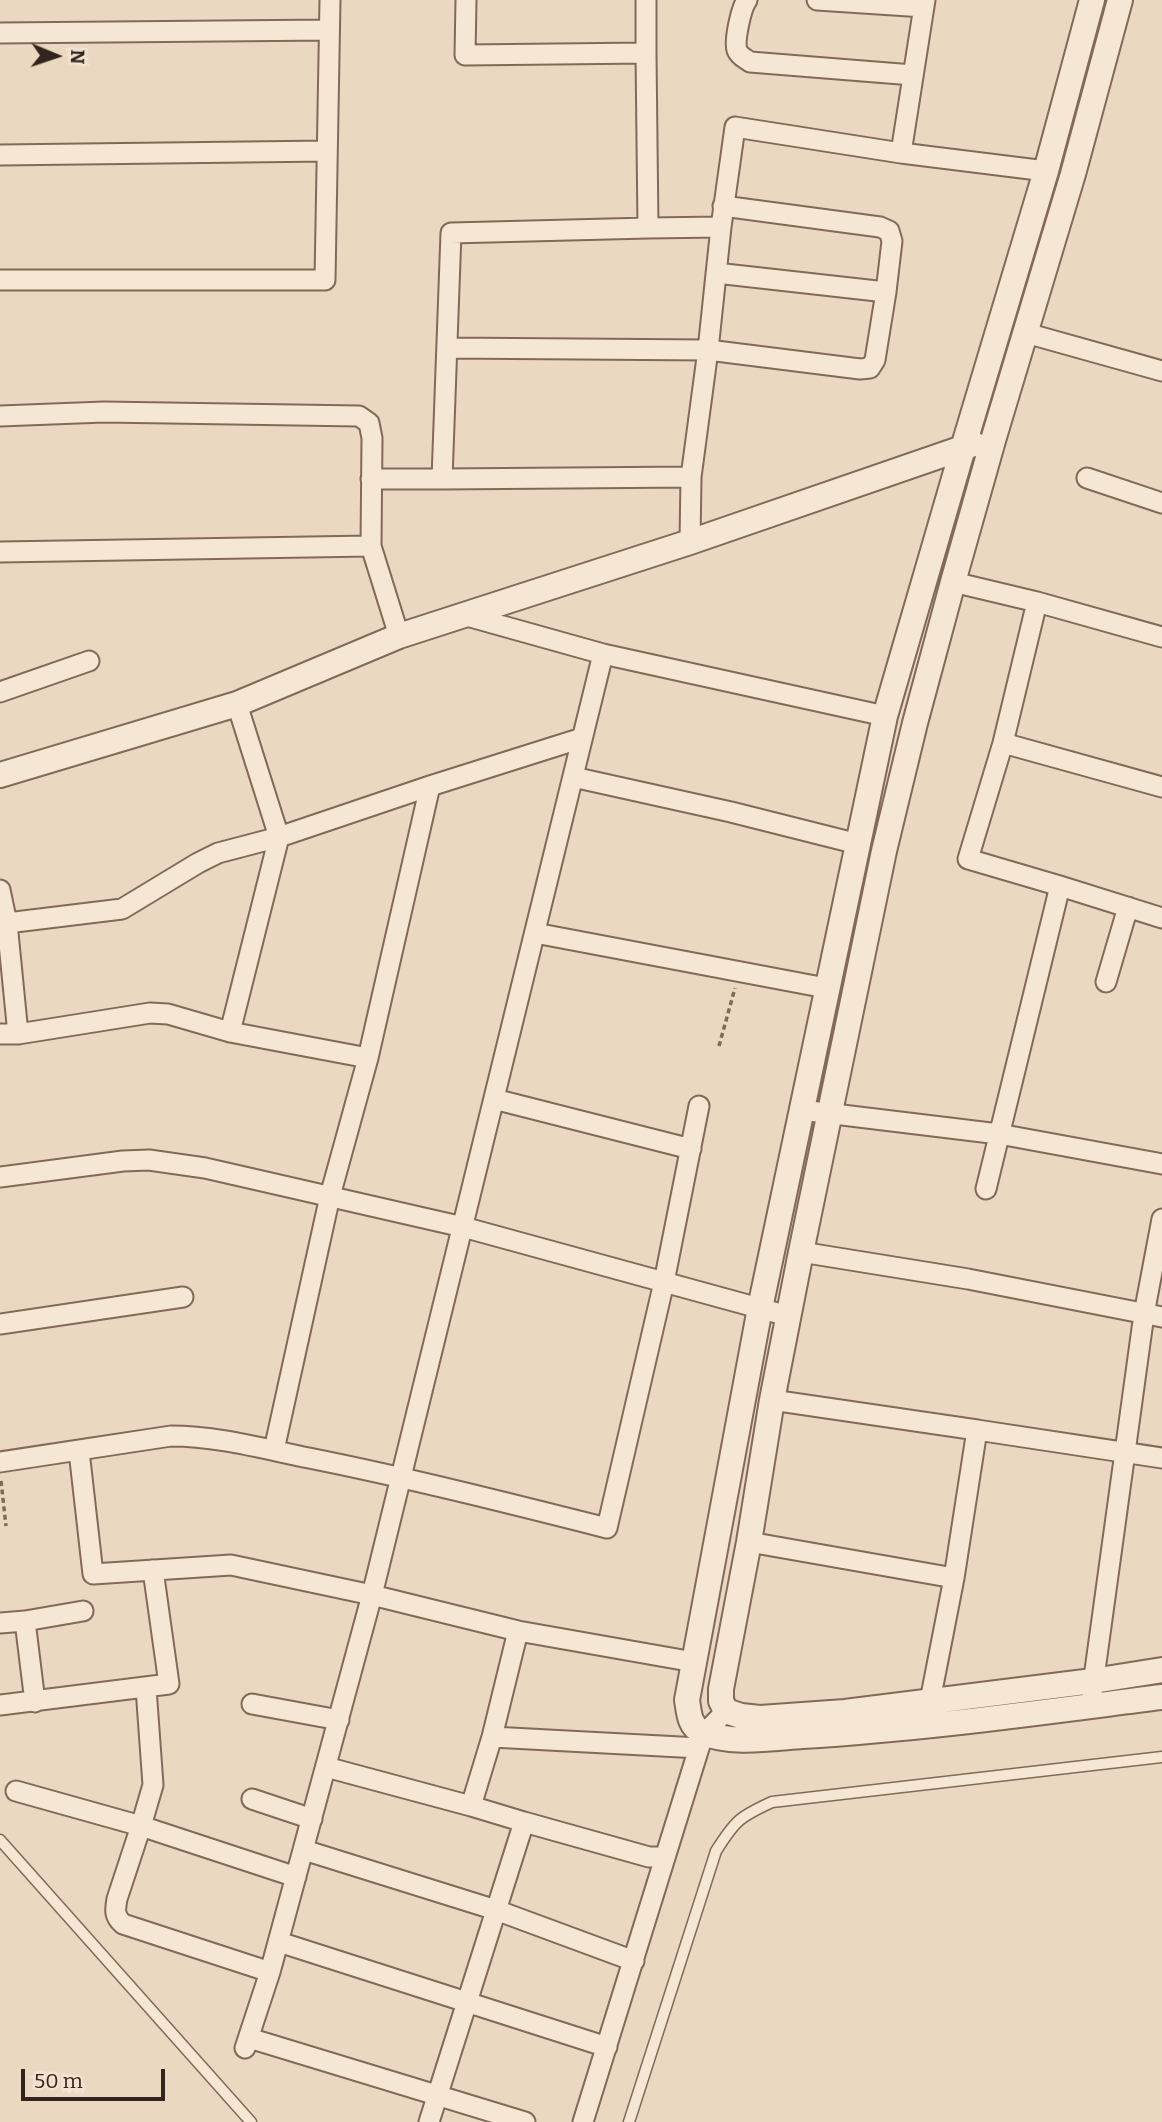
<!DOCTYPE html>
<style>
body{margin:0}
#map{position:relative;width:1162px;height:2122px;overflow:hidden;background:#ebd8c1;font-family:Bitter,serif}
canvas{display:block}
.north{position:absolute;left:21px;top:21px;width:70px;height:70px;-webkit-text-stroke:5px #f3e3d0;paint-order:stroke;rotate:92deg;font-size:19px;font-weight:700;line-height:28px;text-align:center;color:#33241d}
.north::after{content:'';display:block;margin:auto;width:24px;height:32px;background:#33241d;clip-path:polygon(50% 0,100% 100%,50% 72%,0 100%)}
.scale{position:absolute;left:21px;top:2069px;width:144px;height:32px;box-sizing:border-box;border:4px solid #33241d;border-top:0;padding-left:9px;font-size:21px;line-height:24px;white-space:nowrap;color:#33241d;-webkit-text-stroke:5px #f3e3d0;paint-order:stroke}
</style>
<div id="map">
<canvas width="1162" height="2122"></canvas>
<div class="north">N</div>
<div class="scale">50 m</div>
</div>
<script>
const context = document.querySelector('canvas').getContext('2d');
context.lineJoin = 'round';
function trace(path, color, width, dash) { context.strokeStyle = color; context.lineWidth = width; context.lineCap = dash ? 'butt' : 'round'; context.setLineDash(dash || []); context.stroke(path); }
const service = new Path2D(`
 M0 1840 251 2122
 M629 2122 716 1851C735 1821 739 1817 772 1802L1162 1757`);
const minor = new Path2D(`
 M466 0 465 55 646 53 648 228 451 233 442 479 691 477 690 542
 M646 0V53
 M747 0C741 8 734 41 737 50 739 56 746 59 750 62L913 75
 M817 0 924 7
 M0 33 329 30
 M901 153 925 0
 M0 155 327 151
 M721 227 735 127 901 153 1046 171
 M648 228 721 227 708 350 860 369 870 368 875 360 886 292
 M716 273 886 292 892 241 889 231 880 227 723 206
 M0 280H325L330 0
 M1026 333 1162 371
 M448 348 708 350 691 477
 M0 416 104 412 359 416 369 423 372 438 371 546 399 636
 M1087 478 1162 503
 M371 479H442
 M0 552 371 546
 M953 582 1037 602 1162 637
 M1037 602 1003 743 968 859 1060 886 1162 918
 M603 654 885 716
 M0 692 89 661
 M1003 743 1162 787
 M573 777 731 812 858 844
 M0 890 7 923 18 1034 150 1013 168 1014 230 1032 368 1058 330 1196 274 1450
 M7 923 122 909 198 863 218 853 279 837 430 786 582 738
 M535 933 826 988
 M1106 982 1128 907
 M230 1032 279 837 237 704
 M0 1034H18
 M368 1058 430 786
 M494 1099 691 1149
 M801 1110 999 1134 1162 1164
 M0 1177 123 1161 149 1160 205 1168 463 1227 788 1316
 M986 1189 1060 886
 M801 1252 968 1279 1162 1317
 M0 1324 183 1297
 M772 1400 977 1430
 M79 1451 93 1574 231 1565 372 1595 603 654 467 616
 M0 1462 171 1436C217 1436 264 1449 309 1458 409 1478 508 1503 607 1528L664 1282 699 1106
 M749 1542 954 1578
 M25 1621 83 1611
 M0 1623 25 1621 35 1702
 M146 1688 153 1785 141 1826 296 1877
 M1092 1692 1144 1314 1162 1219
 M930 1701 954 1578 977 1430 1162 1458
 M252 1704 339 1720
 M0 1705 169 1684 153 1570
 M492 1737 518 1631
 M326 1767 471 1806
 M16 1791 141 1826 117 1899C115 1910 114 1916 123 1924L270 1972 372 1595 518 1631 694 1662
 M252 1799 312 1819
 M524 1822 649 1857H665
 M304 1850 496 1910 634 1961
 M279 1942 607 2047
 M249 2038 525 2122
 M245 2048 270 1972
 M429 2122 524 1822 471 1806 492 1737 699 1748 704 1734 726 1711
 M583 2122 699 1748`);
const tertiary = new Path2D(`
 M1092 0 1046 171 963 448 885 716 760 1308 687 1700C689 1712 689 1726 702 1732 729 1745 773 1738 802 1736 922 1729 1043 1712 1162 1697
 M1120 0 1073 174 994 437 953 582 915 723 884 851 801 1252 772 1400 749 1542 721 1689V1701L726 1711 741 1716 760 1718 845 1712 1093 1681 1162 1670
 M0 775 237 704 399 636 690 542 974 444`);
trace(service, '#83695a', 13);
trace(minor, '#83695a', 23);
trace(tertiary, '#83695a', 28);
trace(new Path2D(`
 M719 1046 735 988
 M1 1481 6 1526`), '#83695a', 3.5, [5, 3.5]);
trace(service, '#f6e6d4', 10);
trace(minor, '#f6e6d4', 19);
trace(tertiary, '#f6e6d4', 24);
</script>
